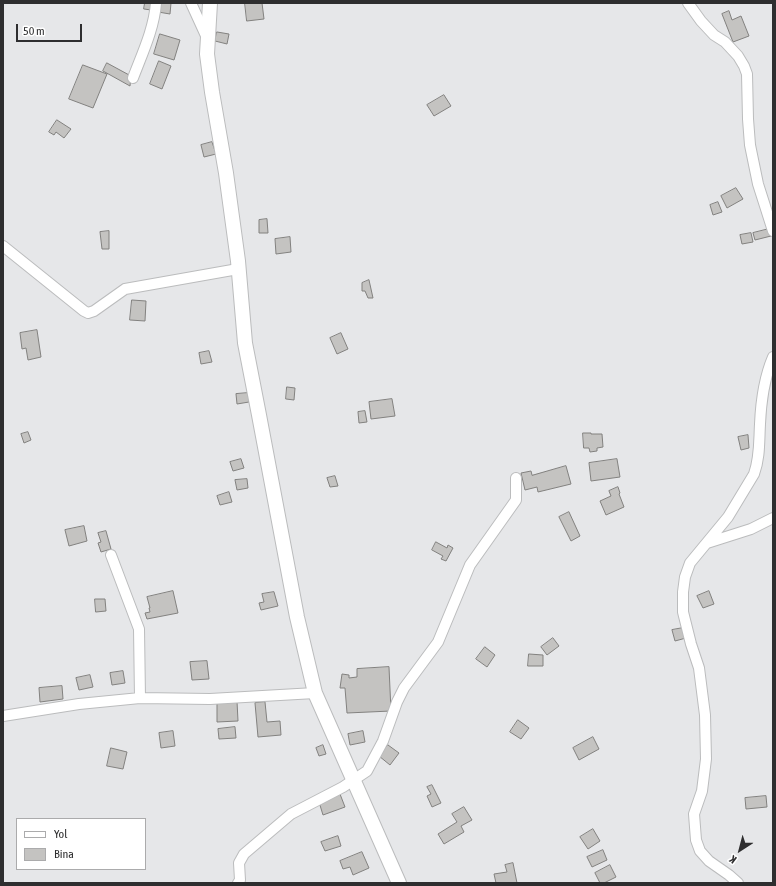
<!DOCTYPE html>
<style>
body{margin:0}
#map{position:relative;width:776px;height:886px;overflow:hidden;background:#e6e7e9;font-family:"Asap Condensed",sans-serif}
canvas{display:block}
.frame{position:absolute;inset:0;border:4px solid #2e2e2f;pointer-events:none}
.legend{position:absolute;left:16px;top:818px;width:130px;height:52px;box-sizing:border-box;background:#fff;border:1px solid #ababac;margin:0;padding:5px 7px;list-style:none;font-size:12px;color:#2e2e2f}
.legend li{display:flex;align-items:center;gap:8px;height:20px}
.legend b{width:20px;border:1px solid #ababac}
.north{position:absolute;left:720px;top:830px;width:40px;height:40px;-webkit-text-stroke:3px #fff;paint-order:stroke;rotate:216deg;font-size:11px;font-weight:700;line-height:16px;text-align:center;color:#2e2e2f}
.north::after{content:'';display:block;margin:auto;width:14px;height:18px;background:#2e2e2f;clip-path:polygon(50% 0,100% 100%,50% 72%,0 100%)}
.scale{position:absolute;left:16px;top:24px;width:66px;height:18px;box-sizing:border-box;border:2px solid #2e2e2f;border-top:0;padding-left:5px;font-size:12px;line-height:14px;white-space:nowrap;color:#2e2e2f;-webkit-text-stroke:3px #fff;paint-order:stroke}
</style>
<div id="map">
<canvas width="776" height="886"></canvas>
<div class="frame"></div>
<ul class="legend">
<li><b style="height:5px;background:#fff"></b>Yol</li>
<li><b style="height:11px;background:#c4c3c1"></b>Bina</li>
</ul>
<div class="north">K</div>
<div class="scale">50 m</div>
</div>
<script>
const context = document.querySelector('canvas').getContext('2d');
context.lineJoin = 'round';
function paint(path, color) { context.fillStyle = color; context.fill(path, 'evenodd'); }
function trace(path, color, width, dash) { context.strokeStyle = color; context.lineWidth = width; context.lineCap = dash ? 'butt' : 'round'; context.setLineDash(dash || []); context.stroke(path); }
const building = new Path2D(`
 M145 3H152L151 10 144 9Z
 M159 3H171L170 14 158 12Z
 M245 3H262L264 19 247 21Z
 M729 11 732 20 741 16 749 36 733 42 722 14Z
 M217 32 229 34 227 44 215 41Z
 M160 34 180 40 174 60 154 54Z
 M159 61 171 66 162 89 150 84Z
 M107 63 131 76 130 86 103 71Z
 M83 65 107 74 93 108 69 99Z
 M444 95 451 106 434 116 427 105Z
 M57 120 71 129 64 138 56 132 54 135 49 132Z
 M212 142 216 154 204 157 201 145Z
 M736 188 743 199 727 208 721 196Z
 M718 202 722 212 713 215 710 205Z
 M267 219 268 233H259V220Z
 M769 229 771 236 755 240 753 233Z
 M109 231V249H102L100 232Z
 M751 233 753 242 742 244 740 235Z
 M290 237 291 252 276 254 275 239Z
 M369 280 373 298H368L365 291H362V283Z
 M132 300 146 301 145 321 130 320Z
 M37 330 41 357 28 360 26 348 22 349 20 333Z
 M341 333 348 349 337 354 330 338Z
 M209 351 212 362 201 364 199 353Z
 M287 387 295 388 294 400 286 399Z
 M248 393 249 402 237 404 236 394Z
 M392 399 395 416 371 419 369 402Z
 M365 411 367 422 359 423 358 412Z
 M28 432 31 440 24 443 21 434Z
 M583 433H591V434H602L603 447 597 448V451L590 452 589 448H584Z
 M748 435 749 448 741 450 738 437Z
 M241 459 244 468 233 471 230 462Z
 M617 459 620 477 591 481 589 463Z
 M566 466 571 484 538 492 537 487 525 490 521 473 531 471 532 475Z
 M335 476 338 486 330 487 327 478Z
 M247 479 248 488 237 490 235 480Z
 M618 487 620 493 619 494 624 507 606 515 600 501 611 496 609 491Z
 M229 492 232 502 220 505 217 496Z
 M569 512 580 536 571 541 559 517Z
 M84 526 87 541 69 546 65 530Z
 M106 531 111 549 101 552 98 543 101 542 98 533Z
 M436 542 447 548 448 545 453 548 446 561 441 559 443 556 432 550Z
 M173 591 178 613 147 619 145 613 150 612 149 608H150L147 597Z
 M709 591 714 604 703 608 697 596Z
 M274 592 278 606 261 610 259 603 264 602 262 594Z
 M95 599H105L106 611 96 612Z
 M683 628 686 638 675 641 672 630Z
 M553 638 559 646 547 655 541 647Z
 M485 647 495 655 487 667 476 659Z
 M529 654 543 655V666H528Z
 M207 661 209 679 192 680 190 662Z
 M389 667 391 711 347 713 345 688H340L342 674 349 675V678L357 677V669Z
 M123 671 125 683 112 685 110 673Z
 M90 675 93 687 79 690 76 678Z
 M62 686 63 699 40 702 39 688Z
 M237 701 238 721 217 722V702Z
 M265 702 267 722 280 721 281 735 258 737 255 703Z
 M518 720 529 728 521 739 510 732Z
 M235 727 236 738 219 739 218 729Z
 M173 731 175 746 161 748 159 733Z
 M363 731 365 742 350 745 348 734Z
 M593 737 599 749 579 760 573 748Z
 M323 745 326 754 319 756 316 748Z
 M388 745 399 753 390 765 379 756Z
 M111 748 127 752 123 769 107 766Z
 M432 785 441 803 432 807 427 796 431 794 427 787Z
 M340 794 345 807 323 815 319 802Z
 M766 796 767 807 746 809 745 798Z
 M464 807 472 820 461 826 464 832 444 844 438 834 457 822 452 814Z
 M593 829 600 841 588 849 580 837Z
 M338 836 341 846 325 851 321 842Z
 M603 850 607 860 592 867 587 857Z
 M362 852 369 868 353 875 350 867 343 869 340 861Z
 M513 863 517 883H496L494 874 507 872 505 865Z
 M610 865 616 877 604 883H600L595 873Z`);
paint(building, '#c4c3c1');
trace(building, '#82817f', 1);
const street = new Path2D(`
 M191 3 207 38
 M688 3 701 21 714 35 725 42 738 56 744 66 747 74 748 119 750 145 758 184 773 231
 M133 78C142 54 154 29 156 3
 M3 246 84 311 88 313 94 311 125 289 238 269
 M707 543 751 529 773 518
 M111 555 139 629 140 698
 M3 716 79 704 140 698 210 699 315 693
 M238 883 240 880 239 863 244 854 291 814 343 787 367 771 383 741 397 702 404 688 438 642 470 565 516 500V478
 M738 883 729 875 709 861 700 851 696 840 694 814 702 791 706 759 705 715 699 668 691 644 683 612V592L685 577 690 563 728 517 754 474C760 458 759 441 760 424 761 401 764 378 773 357`);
const secondary = new Path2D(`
 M210 3 207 54 212 92 226 173 238 261 245 343 259 415 297 617 315 693 399 883`);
trace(street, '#bbbcbd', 12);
trace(secondary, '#bbbcbd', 16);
trace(street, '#fff', 10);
trace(secondary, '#fff', 14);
</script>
